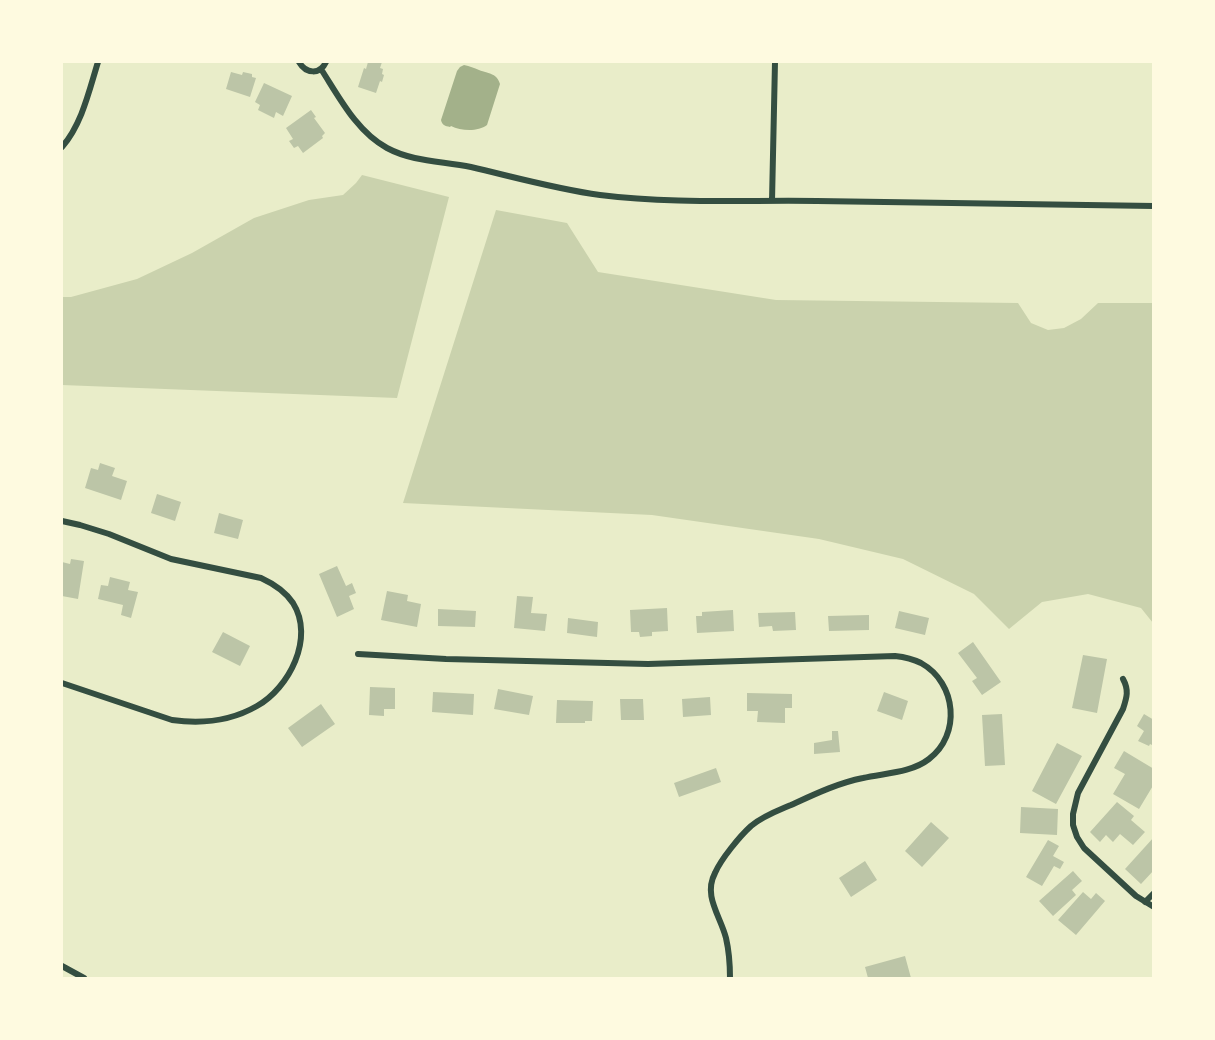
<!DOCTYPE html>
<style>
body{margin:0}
#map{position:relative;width:1215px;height:1040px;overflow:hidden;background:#e9edc9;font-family:"DM Sans",sans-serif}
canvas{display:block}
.frame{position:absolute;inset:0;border:63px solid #fefae0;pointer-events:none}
</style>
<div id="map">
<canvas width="1215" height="1040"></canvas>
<div class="frame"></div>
</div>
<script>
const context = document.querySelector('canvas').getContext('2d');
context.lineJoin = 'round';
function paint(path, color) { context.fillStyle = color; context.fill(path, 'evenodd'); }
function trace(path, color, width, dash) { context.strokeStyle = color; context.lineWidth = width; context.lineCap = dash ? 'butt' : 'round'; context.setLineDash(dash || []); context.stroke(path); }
paint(new Path2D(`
 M362 175 449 197 397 398 62 385V297H71L137 279 192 253 254 218 309 200 343 195 356 183Z
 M496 210 567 223 598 272 776 300 1018 303 1031 323 1048 330 1064 328 1081 319 1098 303H1153V623L1141 608 1088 594 1042 602 1009 629 974 594 903 559 819 539 652 515 403 503Z`), '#cad2ad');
paint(new Path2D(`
 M464 65C470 66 474 68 479 70 489 74 497 73 500 84L487 125C478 132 461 131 451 126L450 127C445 126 442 125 441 120L457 71 460 67Z`), '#a3b18a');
paint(new Path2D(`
 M368 62H382L380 68 383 69 382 74 384 75 382 82 380 81 376 93 358 87 364 68 366 69Z
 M231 72 242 75 243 72 252 74V77L256 78 250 97 226 89Z
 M264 83 292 96 283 116 276 112 274 118 258 110 260 105 255 102Z
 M311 110 316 117 314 118 325 133 322 136 323 138 303 153 298 146 294 148 289 141 293 139 286 128Z
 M100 463 115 468 112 476 127 481 121 500 85 488 91 468 98 470Z
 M157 494 181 502 175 521 151 513Z
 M219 513 243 520 238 539 214 533Z
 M71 559 84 561 78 599 62 596V562L70 564Z
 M337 566 346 586 352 583 356 593 349 596 354 609 337 617 319 574Z
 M110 577 130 582 128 590 138 592 131 618 121 615 123 605 98 599 101 585 108 586Z
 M387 591 408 595 407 601 421 604 417 627 381 620Z
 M517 596 533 597 531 613 547 614 545 631 514 628Z
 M667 608 668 631 652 632V636L640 637 639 632H631L630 610Z
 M438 609 476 611 475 627 438 626Z
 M733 610 734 631 697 633 696 616H702V612Z
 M899 611 929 618 925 635 895 628Z
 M795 612 796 630 773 631 772 626 759 627 758 613Z
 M869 615V630L829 631 828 616Z
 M568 618 598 622 597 637 567 633Z
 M223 632 250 646 240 666 212 652Z
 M973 642 1001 682 982 695 972 681 977 678 958 653Z
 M1083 655 1107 659 1097 713 1072 708Z
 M370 687 395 688V709H384V716L369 715Z
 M498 689 533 696 529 715 494 709Z
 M433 692 474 694 473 715 432 712Z
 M884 692 908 701 902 720 877 711Z
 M747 693 792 694V708H785V723L757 722 758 711H747Z
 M710 697 711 715 683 717 682 699Z
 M620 699H643L644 720H621Z
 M557 700 593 701 592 721H585V723H556Z
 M321 704 335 724 302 747 288 728Z
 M1002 714 1005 765 985 766 982 715Z
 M1144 714 1154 720V746L1150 744 1149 746 1138 741 1144 731 1137 726Z
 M832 731H838L840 752 814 754V743L832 740Z
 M1057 743 1082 756 1056 804 1032 791Z
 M1124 751 1154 769V784L1139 809 1113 794 1125 774 1114 768Z
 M716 768 721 782 679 797 674 783Z
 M1117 802 1134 816 1131 820 1145 832 1133 845 1120 834 1113 842 1106 835 1100 842 1090 832Z
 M1021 807 1058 809 1057 835 1020 833Z
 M931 822 949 838 922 867 905 851Z
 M1154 837V870L1141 884 1125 869Z
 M1048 840 1059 846 1053 856 1064 862 1060 869 1054 866 1042 886 1026 877Z
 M865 861 877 880 851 897 839 878Z
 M1073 871 1082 881 1072 890 1076 895 1053 916 1039 901Z
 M1083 892 1091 899 1096 893 1105 901 1076 935 1058 920Z
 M905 956 911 978H868L865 967Z`), '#bcc5a7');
trace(new Path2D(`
 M299 62C306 74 320 75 326 62
 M321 69C339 97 357 132 387 148 413 162 443 161 471 167 514 177 556 189 600 195 672 204 745 200 817 201 929 202 1041 205 1154 206
 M62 147C82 124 89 91 98 62
 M772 201 775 62
 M62 521 80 525 109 534 171 559 261 578C274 584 285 591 293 603 315 638 289 688 257 706 231 721 200 724 172 720L62 683
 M358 654 446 659 648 664 895 656C904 657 913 659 921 663 957 683 961 735 929 759 911 773 885 773 863 778 838 783 815 794 791 805 777 811 763 816 751 826 740 836 721 859 715 873 703 896 720 915 726 938 729 951 730 965 730 978
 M1123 679C1129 690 1127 697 1123 709L1078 793 1073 814V825L1077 837 1084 848 1136 896 1154 907
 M1145 902 1154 893
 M62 966 84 978`), '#344e41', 6);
</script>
